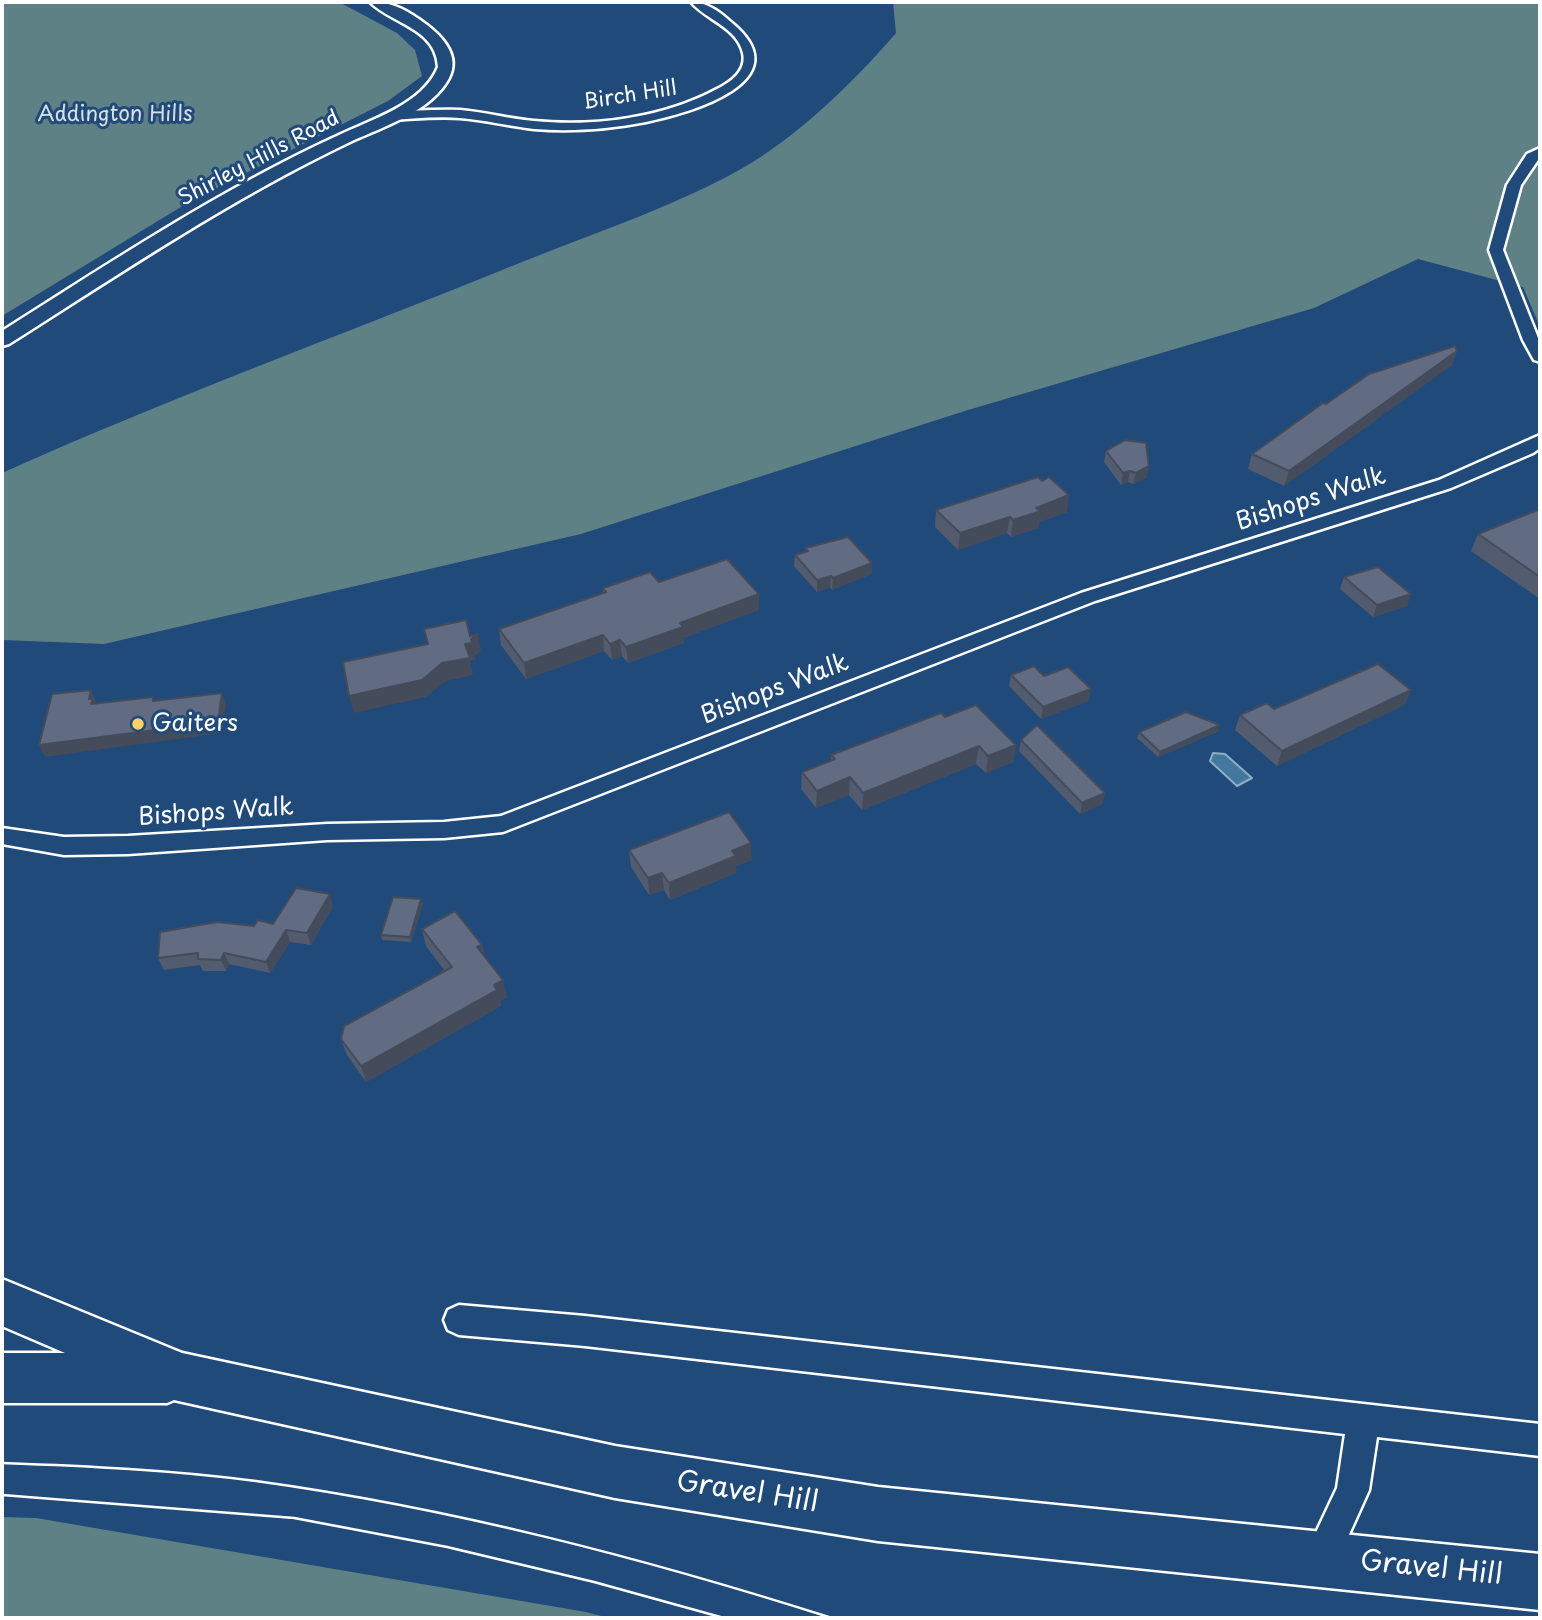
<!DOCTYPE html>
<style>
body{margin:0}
#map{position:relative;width:1542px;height:1620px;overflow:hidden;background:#1f4a7a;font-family:"Playpen Sans",sans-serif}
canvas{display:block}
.frame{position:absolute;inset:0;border:4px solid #fff;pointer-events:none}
</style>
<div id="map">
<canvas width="1542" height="1620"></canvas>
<div class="frame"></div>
</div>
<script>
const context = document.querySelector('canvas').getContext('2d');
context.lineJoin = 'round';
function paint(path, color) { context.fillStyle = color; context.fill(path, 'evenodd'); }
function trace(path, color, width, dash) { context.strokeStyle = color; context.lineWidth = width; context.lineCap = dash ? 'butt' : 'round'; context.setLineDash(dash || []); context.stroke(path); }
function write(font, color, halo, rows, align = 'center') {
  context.font = font + ' "Playpen Sans",sans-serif'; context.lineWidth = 6; context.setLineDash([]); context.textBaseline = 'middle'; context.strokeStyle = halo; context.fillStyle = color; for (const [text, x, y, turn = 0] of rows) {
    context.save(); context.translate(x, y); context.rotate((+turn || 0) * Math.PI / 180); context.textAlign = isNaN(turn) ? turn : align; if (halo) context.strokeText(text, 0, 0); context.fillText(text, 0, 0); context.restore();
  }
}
paint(new Path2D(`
 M2 2H339L397 33 415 50 422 76 388 101 189 202 2 316Z
 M893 2H1540V327L1523 287 1418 259 1314 308 968 410 581 534 104 644 2 640V473C171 397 345 334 517 264 591 234 671 208 741 169 795 139 856 80 896 33Z
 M2 1517 36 1518 586 1612 609 1618H2Z`), '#5e8186');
const water = new Path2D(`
 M1213 753 1225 754 1252 778 1237 786 1210 761Z`);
paint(water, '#42789e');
trace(water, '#8eaec5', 2);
const minor = new Path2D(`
 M691 2C707 2 720 12 732 23 802 81 690 113 646 122 610 129 571 132 534 129 509 126 485 120 460 118 437 116 413 119 390 120L384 116 390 112C413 111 437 109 460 110 485 112 509 119 534 121 594 127 663 118 717 89 731 82 747 71 743 53 737 27 706 20 691 2Z
 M1540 148V157L1521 185 1503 250 1540 343V362L1534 360 1523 340 1489 250 1507 185 1527 154Z
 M1540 435V448L1533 453 1451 488 1095 601 503 832 444 838 327 840 128 854 64 855 2 844V828L64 837 128 836 327 824 444 822 501 816 1081 593 1439 480Z
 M459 1305 585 1316 1540 1424V1456L1377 1437 1369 1490 1333 1570 1321 1575 1309 1570 1304 1558 1337 1488 1345 1434 585 1346 459 1335 448 1330 444 1320 448 1310Z`);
const tertiary = new Path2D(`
 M370 2C392 1 410 12 427 25 444 38 460 57 449 78 432 111 383 127 352 141 232 198 121 273 9 344L2 346V331C111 262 221 189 339 135 373 119 423 104 438 67 436 28 392 24 370 2Z`);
const primary = new Path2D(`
 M2 1279 182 1353 615 1446 878 1487 1540 1554V1610L878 1541 615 1498 174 1400 167 1403H2V1353H65L2 1326Z`);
trace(minor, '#fff', 5);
trace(tertiary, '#fff', 5);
trace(primary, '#fff', 5);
paint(minor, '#1f4a7a');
paint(tertiary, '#1f4a7a');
paint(primary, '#1f4a7a');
trace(new Path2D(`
 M2 1463C87 1466 172 1470 256 1481 452 1508 643 1558 832 1618
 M2 1495 294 1518 447 1547 594 1582 724 1618`), '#fff', 2.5);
paint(new Path2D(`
 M1457 351 1452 365 1284 486 1248 469 1252 454 1326 404Z
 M1106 451 1147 477 1133 484 1128 482 1121 485 1104 462Z
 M1540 509V599L1471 551 1478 534Z
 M936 510 1067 512 1039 522 1038 528 1011 537 1007 533 958 550 935 527Z
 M805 548 872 563 871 574 832 590 830 587 817 592 794 566 795 555 805 552Z
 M1344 577 1407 606 1373 617 1340 589Z
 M659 582 759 610 683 638 684 643 628 663 622 656 612 660 604 651 526 679 501 645 499 629 603 593V588Z
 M1011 675 1044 676 1091 689 1088 701 1041 719 1009 686Z
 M1411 690 1404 705 1277 766 1235 730 1240 715 1274 709Z
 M945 717 1016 745 1013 762 986 773 976 764 862 810 849 795 816 808 801 789 802 772 831 761V755Z
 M1219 731 1158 757 1137 738 1139 732Z
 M1021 740 1105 793 1102 804 1080 814 1019 751Z
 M629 850 752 860 736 866V873L670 900 664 890 649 895 631 867Z
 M423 904 411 942 382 940 381 935Z
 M333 906 311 945 290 942 270 973 229 964 226 971H203L200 965 164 970 158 958 254 926 273 924Z
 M422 929 482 945 485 957 507 997 500 1001 501 1006 366 1082 347 1055 341 1039 445 971 426 946Z`), '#535c6f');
paint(new Path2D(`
 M1457 351 1452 365 1284 486 1289 471Z
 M1149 466 1147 477 1133 484 1136 473Z
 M1130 471 1128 482 1121 485 1123 473Z
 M1069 495 1067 512 1039 522 1038 528 1011 537 1013 520 1036 508Z
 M1010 517 1007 533 958 550 960 533Z
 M872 563 871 574 832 590 833 578Z
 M831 576 830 587 817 592V580Z
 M759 594V610L683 638 684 643 628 663 626 647 680 623Z
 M1411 594 1407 606 1373 617 1377 605Z
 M478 634 481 651 475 656 476 660 470 661 473 675 446 681 426 697 354 713 349 696 465 644Z
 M603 635 604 651 526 679 524 663Z
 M620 640 622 656 612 660 610 644Z
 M1091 689 1088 701 1041 719 1043 707Z
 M91 690 96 701 95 705 98 710 89 699Z
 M1411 690 1404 705 1277 766 1282 751Z
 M222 693 226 705 222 733 45 757 39 745Z
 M1220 725 1219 731 1158 757 1160 752Z
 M1016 745 1013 762 986 773 988 756Z
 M979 746 976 764 862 810 863 793Z
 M850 777 849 795 816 808 817 791Z
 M1105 793 1102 804 1080 814 1082 803Z
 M751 843 752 860 736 866V873L670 900 669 883 732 851Z
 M662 873 664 890 649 895 648 878Z
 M330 894 333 906 311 945 307 933Z
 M421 899 423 904 411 942 410 937Z
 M286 930 290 942 270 973 266 962Z
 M482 945 486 962 477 947Z
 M224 953 229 964 226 971 221 960Z
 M503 980 507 997 500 1001 501 1006 366 1082 361 1066Z`), '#444b5a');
const building = new Path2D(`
 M1455 346 1457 351 1289 471 1252 454 1323 403 1326 404 1369 374Z
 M1125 440 1146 443 1149 466 1136 473 1130 471 1123 473 1106 451Z
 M1038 477 1042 481 1049 477 1069 495 1036 508 1041 511 1013 520 1010 517 960 533 936 510Z
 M1540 509V577L1478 534Z
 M848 537 872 563 833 578 831 576 817 580 795 555 808 551 805 548Z
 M727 559 759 594 680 623 683 627 626 647 620 640 610 644 603 635 524 663 499 629 606 592 603 588 650 572 659 582Z
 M1378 567 1411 594 1377 605 1344 577Z
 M466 620 470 636 478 634 471 639 472 643 465 644 470 658 442 663 422 680 349 696 343 662 428 644 424 629Z
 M1378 664 1411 690 1282 751 1240 715 1267 703 1274 709Z
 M1034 666 1044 676 1068 667 1091 689 1043 707 1011 675Z
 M91 690 89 699H93L91 704 153 697V701L222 693 218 722 39 745 52 694Z
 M976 705 1016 745 988 756 979 746 863 793 850 777 817 791 802 772 835 759 831 755 941 713 945 717Z
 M1186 712 1220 725 1160 752 1139 732Z
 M1037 725 1105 793 1082 803 1021 740Z
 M729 812 751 843 732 851 736 856 669 883 662 873 648 878 629 850Z
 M296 888 330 894 307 933 286 930 266 962 224 953 221 960 198 959V953L158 958 160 932 217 922 254 926 258 920 273 924Z
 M393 897 421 899 410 937 381 935Z
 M455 911 482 945 477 947 503 980 494 985 497 990 361 1066 341 1039 344 1026 452 967 422 929Z`);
paint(building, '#616b81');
trace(building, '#444b5a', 2);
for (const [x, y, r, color] of [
 [138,724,7,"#ffd166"]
]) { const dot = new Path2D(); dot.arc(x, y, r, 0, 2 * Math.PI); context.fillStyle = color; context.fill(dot); trace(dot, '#1f4a7a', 2.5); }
write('21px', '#fff', '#1f4a7a', [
 ["Birch Hill",630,96,-9],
 ["Shirley Hills Road",259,159,-28]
]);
write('21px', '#d7e0e1', '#1f4a7a', [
 ["Addington Hills",115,115]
]);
write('24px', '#fff', '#1f4a7a', [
 ["Bishops Walk",1311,500,-18],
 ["Bishops Walk",775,690,-21],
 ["Bishops Walk",216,813,-4]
]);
write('24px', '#fff', '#1f4a7a', [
 ["Gaiters",152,724]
], 'left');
write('28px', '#fff', '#1f4a7a', [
 ["Gravel Hill",747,1493,9],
 ["Gravel Hill",1431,1569,6]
]);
</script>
